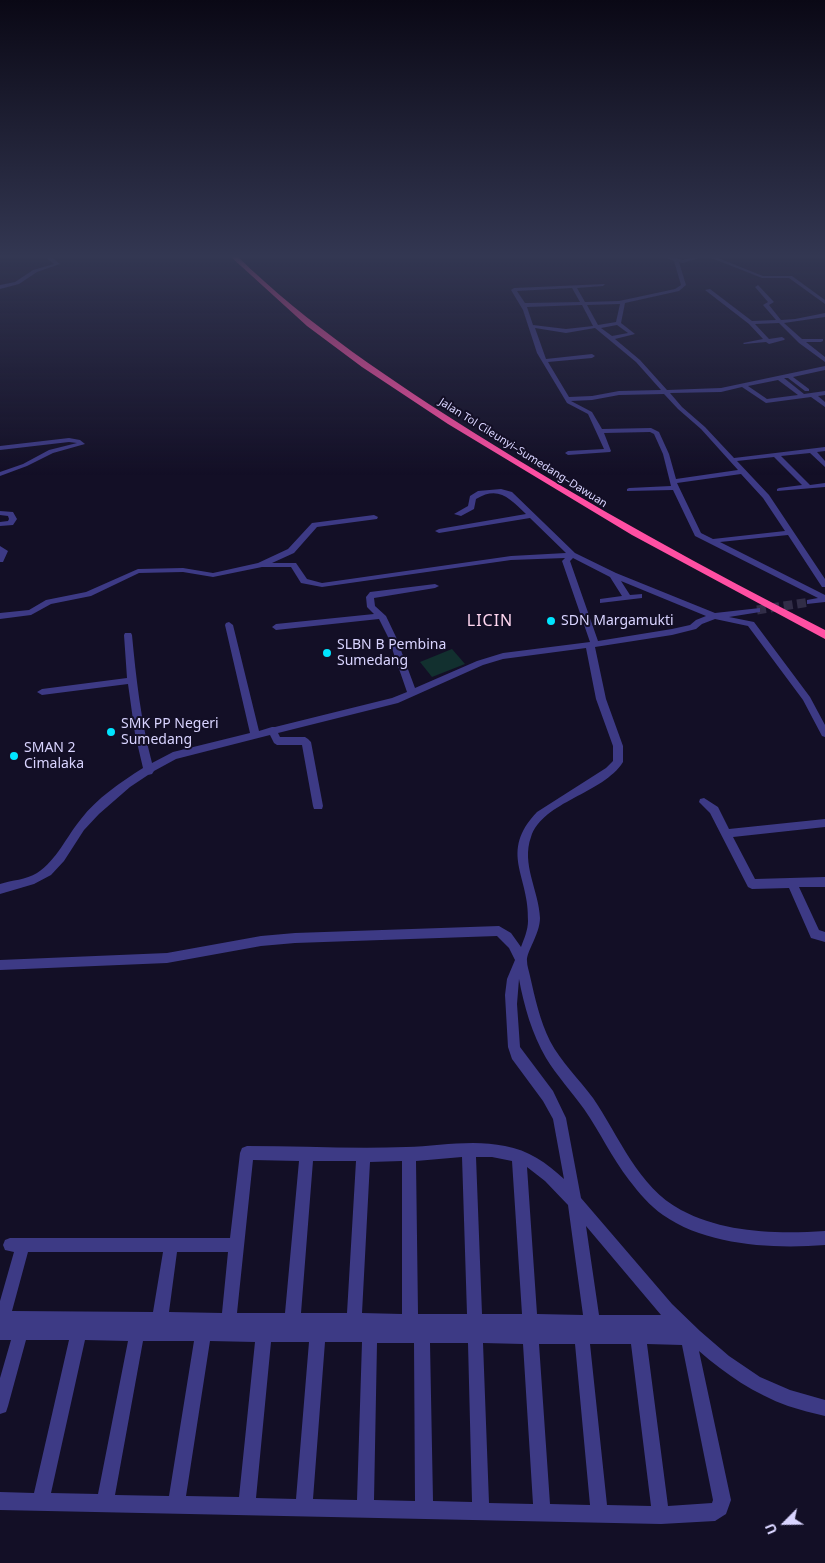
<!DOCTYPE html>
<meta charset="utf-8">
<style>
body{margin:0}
#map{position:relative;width:825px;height:1563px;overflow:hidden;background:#130f26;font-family:"Noto Sans",sans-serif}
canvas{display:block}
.north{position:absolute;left:760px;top:1498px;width:50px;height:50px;-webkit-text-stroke:4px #130f26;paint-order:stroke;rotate:247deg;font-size:14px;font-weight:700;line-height:20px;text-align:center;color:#d9d4ff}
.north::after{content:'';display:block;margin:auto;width:18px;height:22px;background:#d9d4ff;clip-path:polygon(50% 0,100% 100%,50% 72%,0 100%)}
</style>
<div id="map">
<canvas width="825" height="1563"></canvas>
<div class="north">U</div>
</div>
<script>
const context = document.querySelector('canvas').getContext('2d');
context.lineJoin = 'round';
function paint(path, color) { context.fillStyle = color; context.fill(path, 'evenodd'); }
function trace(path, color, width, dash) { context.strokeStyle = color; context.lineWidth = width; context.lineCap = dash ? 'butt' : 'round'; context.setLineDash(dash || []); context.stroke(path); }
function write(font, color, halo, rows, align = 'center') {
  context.font = font + ' "Noto Sans",sans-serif'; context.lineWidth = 4; context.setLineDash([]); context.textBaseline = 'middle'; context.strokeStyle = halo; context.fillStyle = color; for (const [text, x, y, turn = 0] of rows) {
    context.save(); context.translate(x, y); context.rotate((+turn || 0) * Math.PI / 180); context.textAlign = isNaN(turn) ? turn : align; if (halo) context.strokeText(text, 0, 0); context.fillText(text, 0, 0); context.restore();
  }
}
paint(new Path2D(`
 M452 649 465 664 432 677 420 662Z`), '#12302f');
trace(new Path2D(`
 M757 610 810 602`), '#312d47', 9, [9, 4.5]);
paint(new Path2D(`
 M44 256H50L60 264 37 272 19 284 0 289V285L15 282 33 270 54 264Z
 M662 256H670L683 260 696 256H713L763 276H792L825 300V304L789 278H762L714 259 702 257 683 263 679 262 686 285 679 291 625 303 621 323 635 334 615 339 640 360 667 390 721 388 825 366V370L793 377 809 389V391H805L788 378H784L804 394 825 391V395L818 396 825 402V407L811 397 766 403 742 387 721 392 670 393 682 407 705 427 734 458 825 447V451L817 452 825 461V467L810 453 781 456 810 485 825 483V487L777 491V489L779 488 802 485 774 457 737 461 769 495 825 579V587H822L788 535 720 542 825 595V602L807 604V600L818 598 695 536 673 490 627 491V489L629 488 671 486 663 454 654 434 650 432 604 433 611 451 610 452 568 455 565 453 568 451 604 449 588 414 567 403 537 353 523 310 511 290 514 288 605 284 603 286 577 288 585 302 619 301 675 289 681 285 674 261ZM572 288 580 302 525 303 517 291ZM620 304 616 322 598 325 587 305ZM582 305 593 326 566 329 533 325 527 307ZM617 325 628 333 612 336 601 328ZM535 328 566 333 595 328 636 362 661 390 619 391 592 396 569 397 548 362 592 358 595 356 592 354 546 359ZM778 380 798 395 767 399 748 386ZM664 394 678 409 701 429 738 470 676 479 669 454 659 432 651 428 602 429 592 412 571 401 592 400 619 395ZM741 474 763 498 785 531 713 539 701 533 677 483Z
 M758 285 774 302 769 305 781 320 795 319 825 313V317L784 323 802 339H823V341L821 342H806L825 357V362L799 343 779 323 755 324 769 339 782 337 785 339 784 340 769 344 766 342 744 344 743 343 763 339 749 324 705 290 710 289 752 321 776 320 763 305 768 302 755 287Z
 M69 438 80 440 85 444 53 453 27 466 0 476V472L23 464 49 450 77 443 69 442 0 450V446Z
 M501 489 512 492 575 553 616 573 715 613 760 608V612L729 617 754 622 810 697 825 725V737L822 736 803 700 748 626 715 619 702 624 696 629 672 635 595 647 606 699 623 746V762C603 794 543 801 531 837 521 864 539 891 540 918 540 934 526 952 527 961 527 966 529 971 530 976 535 998 540 1021 550 1041 561 1062 579 1079 593 1098 619 1136 638 1187 681 1210 724 1233 777 1234 825 1231V1245C774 1249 707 1246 663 1215 650 1206 639 1193 629 1180 612 1158 600 1132 584 1109 572 1092 557 1076 546 1058 532 1034 524 1006 519 979L517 1004 520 1047 553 1091 566 1118 581 1198 672 1304 700 1331 729 1356 760 1377 790 1390 825 1400V1416C813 1413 800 1410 788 1406 755 1394 725 1374 699 1351L731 1500 726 1514 715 1521 661 1524 0 1510V1492L34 1493 69 1340H26L8 1406 6 1412 0 1414V1378L11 1340H0V1301L14 1252 5 1250 3 1245 5 1240 10 1238H230L240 1153 242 1148 247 1146C300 1146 353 1149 406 1147 439 1146 473 1139 505 1146 528 1150 547 1163 564 1179L553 1119 543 1101 512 1059 508 1047 505 995 507 979 515 960 509 948 497 936 295 943 261 946 167 963 0 970V960L167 953 261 936 295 933 499 926 511 933 521 947C524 939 528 930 528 921 530 876 498 853 537 812L606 768 613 761V746L596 699 586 648 503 659 483 665 398 703 278 733 280 737H305L308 739 311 742 323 806 322 809H314L313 806 302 745H277L274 743 270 735 176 759 154 771 152 774 148 775 130 787 99 814 84 830 64 861 51 875 34 884 0 894V884C12 880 26 880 37 873 57 860 66 837 81 819 97 798 121 782 143 768L135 734 128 684 42 695 37 692 42 689 127 678 124 635 125 633H131L132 635C136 678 141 721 152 763L173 752 250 733 225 625 226 623 229 622 233 625 259 731 272 727H275L392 698 407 692 388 637 379 619 276 630 272 627 276 624 374 614 367 607 366 597 370 592 435 584 439 586 435 588 374 598 375 606 386 616 396 637 415 688 477 661 503 653 590 642 562 561 565 558 511 560 322 587 301 583 291 567H262L213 577 183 572 139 573 91 596 51 604 31 615 0 619V613L29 610 46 600 86 592 138 569 183 568 213 573 258 563 288 549 312 523 374 515 378 517 377 519 317 527 294 553 272 563H296L307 579 322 583 511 556 566 553 530 518 439 533 435 531 439 529 526 514C510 499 499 485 476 499L474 509 461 516 454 514 468 506 470 496 478 491ZM573 558 610 577 622 596 600 599V603L642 598V594L630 595 621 581 706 616 696 620 690 625 672 629 598 641 570 561ZM462 1157 467 1314H418L416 1161ZM476 1157H492L512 1161 522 1314H482ZM253 1160 299 1161 285 1313H237ZM313 1161H356L347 1313H301ZM402 1161V1314L362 1313 370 1162ZM527 1167 545 1181 568 1205 583 1315 537 1314ZM586 1226 661 1315H599ZM28 1252H163L153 1312 12 1311ZM177 1252H228L222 1313 169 1312ZM85 1340 128 1341 98 1494 51 1493ZM143 1341H194L169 1496 115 1495ZM210 1341 255 1342 239 1497 186 1496ZM271 1342H309L296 1499 256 1498ZM325 1342H362L357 1500 313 1499ZM377 1343H414L415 1501 374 1500ZM430 1343H468L472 1502 433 1501ZM483 1343 523 1344 533 1504 489 1503ZM539 1344H575L590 1505 550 1504ZM590 1344H631L651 1506 607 1505ZM647 1344 682 1345 713 1500 712 1503 668 1506Z
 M0 511 13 512 17 519 13 525 0 526V522L8 521 9 519 8 516 0 515Z
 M0 546 8 551 3 562H0Z
 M704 798 718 807 729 829 825 819V827L733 837 755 879 825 877V887H799L819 930 825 932V942L811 938 789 888 752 889 748 887 710 813 699 802 700 799Z`), '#3d3a85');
paint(new Path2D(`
 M230 256H237C309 326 392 381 476 434 589 505 706 569 825 630V639L632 535 448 424 362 367 307 326Z`), '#ff4fa3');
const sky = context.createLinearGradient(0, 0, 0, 475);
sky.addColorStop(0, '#0a0815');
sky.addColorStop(0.54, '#333752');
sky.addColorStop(1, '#33375200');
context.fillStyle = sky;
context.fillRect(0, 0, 825, 475);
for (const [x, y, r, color] of [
 [551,621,5,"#00e5ff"],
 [327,653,5,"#00e5ff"],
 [111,732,5,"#00e5ff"],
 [14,756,5,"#00e5ff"]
]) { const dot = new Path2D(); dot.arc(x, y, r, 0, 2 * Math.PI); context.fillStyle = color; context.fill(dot); trace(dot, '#130f26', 2); }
write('11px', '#d9d4ff', '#130f26', [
 ["Jalan Tol Cileunyi–Sumedang–Dawuan",523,453,32]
]);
write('14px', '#d9d4ff', '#130f26', [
 ["SDN Margamukti",561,621],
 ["SLBN B Pembina",337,645],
 ["Sumedang",337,661],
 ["SMK PP Negeri",121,724],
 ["Sumedang",121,740],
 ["SMAN 2",24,748],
 ["Cimalaka",24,764]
], 'left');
context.letterSpacing = '1px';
write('16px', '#ffd6f0', '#130f26', [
 ["LICIN",490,621]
]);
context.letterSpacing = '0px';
</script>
